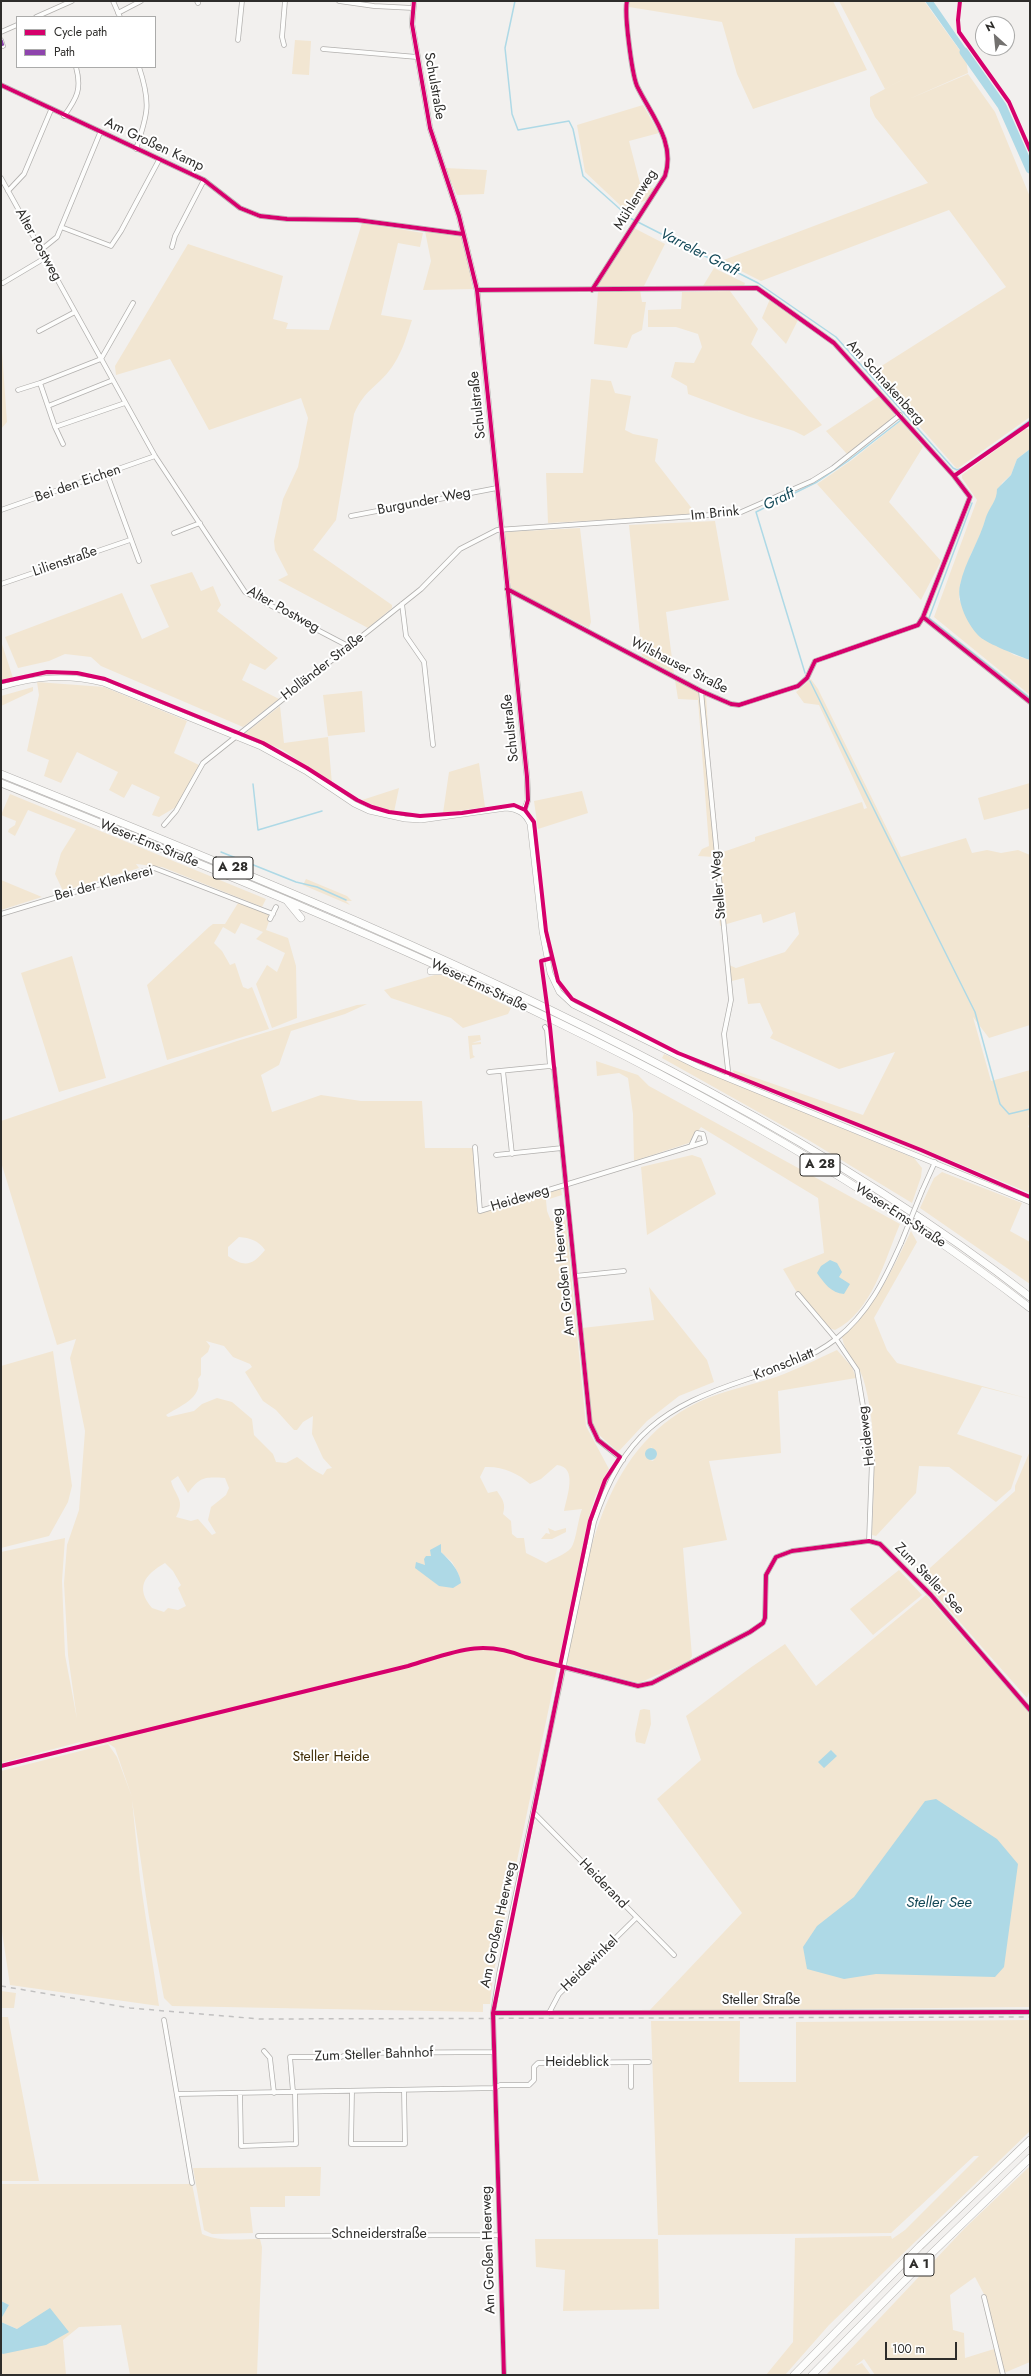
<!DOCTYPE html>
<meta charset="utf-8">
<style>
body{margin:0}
#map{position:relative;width:1031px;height:2376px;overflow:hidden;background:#f2f0ee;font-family:Jost,sans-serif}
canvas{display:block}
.frame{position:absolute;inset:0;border:2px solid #2e2d2b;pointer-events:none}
.legend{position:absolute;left:16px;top:16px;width:140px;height:52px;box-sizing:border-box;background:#fff;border:1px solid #ababaa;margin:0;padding:5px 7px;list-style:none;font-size:12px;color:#2e2d2b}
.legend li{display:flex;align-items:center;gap:8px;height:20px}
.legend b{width:20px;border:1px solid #ababaa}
.north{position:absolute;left:975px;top:16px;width:40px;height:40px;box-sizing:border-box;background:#fff;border:1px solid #ababaa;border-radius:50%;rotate:333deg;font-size:11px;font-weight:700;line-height:16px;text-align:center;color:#2e2d2b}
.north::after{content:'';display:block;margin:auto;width:14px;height:18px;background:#73716f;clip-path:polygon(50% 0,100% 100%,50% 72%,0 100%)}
.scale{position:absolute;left:885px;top:2342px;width:72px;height:18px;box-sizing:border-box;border:2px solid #2e2d2b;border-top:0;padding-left:5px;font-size:12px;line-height:14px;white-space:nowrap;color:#2e2d2b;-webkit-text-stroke:3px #fff;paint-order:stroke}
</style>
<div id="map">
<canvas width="1031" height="2376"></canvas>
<div class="frame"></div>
<ul class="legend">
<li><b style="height:5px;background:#d6006c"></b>Cycle path</li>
<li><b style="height:5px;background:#8e44ad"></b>Path</li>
</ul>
<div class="north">N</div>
<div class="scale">100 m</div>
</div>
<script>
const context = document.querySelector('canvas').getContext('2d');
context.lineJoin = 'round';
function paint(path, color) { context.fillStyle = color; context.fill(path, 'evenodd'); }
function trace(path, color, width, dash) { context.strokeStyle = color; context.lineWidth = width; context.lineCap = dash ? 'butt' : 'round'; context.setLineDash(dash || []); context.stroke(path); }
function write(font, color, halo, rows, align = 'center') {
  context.font = font + ' Jost,sans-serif'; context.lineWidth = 4; context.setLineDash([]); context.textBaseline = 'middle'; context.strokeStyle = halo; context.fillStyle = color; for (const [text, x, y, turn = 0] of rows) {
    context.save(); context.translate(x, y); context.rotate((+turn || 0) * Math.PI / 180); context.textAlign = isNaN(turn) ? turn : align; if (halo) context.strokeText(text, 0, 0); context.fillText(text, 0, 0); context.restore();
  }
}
paint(new Path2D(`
 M630 1H833L867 70 753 109 737 74 722 22 629 7Z
 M839 1H924L966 59 968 73 909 99 968 74 995 112 1030 197V417L957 469 872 372 1006 287 949 210 761 281 721 261 928 183 875 117 870 106V97L922 69 885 89Z
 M295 40 311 41 309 75 292 74Z
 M643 105 659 133 629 141 642 191 656 187 648 200 622 207 585 172 577 125Z
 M445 168 487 170 484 194 457 195Z
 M362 223 423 233 420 247 398 243 381 315 412 320C407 335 403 350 394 364 381 385 365 388 354 414L336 520 313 550 392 605V608L368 628 278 580 288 575 275 550 274 541 283 499 298 467 308 418 301 398 209 430 170 359 116 375 115 366 188 244 283 276 273 319 288 323 286 329 329 330Z
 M634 228 665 244 644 286 594 287Z
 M425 231 462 236 473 289 423 290 431 261Z
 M714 268 745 283 744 286H703Z
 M640 290 642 302H646L642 330 632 335 627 348 594 344 598 292Z
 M730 291 758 329 751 344 822 425 804 436 794 431 747 416 688 394 687 386 671 377 675 362 694 363 702 347 698 334 676 327H648V310L681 309 682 292Z
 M770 299 798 320 786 344 762 318Z
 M1 338 7 422 1 429Z
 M591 379 611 381 615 393 631 396 625 430 633 434 658 439 655 461 697 515 548 523 546 473H583Z
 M879 396 894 411V417L847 454 826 431Z
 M901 421 923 447 889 502 941 561 921 600 817 484 852 460Z
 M1024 429H1030V449L1017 459 1011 475 1002 483 997 498 987 516 985 526 971 554 960 585 959 599 981 638 1002 647 1014 655 1030 660V695L934 617 977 500 962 478V475Z
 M715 521 729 600 666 612 674 674 642 656 629 525Z
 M580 528 591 622 589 628 511 589 504 532Z
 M192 572 201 591 213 586 221 605 217 611 278 658 265 670 250 663 242 680 279 699 243 727 101 666 91 657 65 654 49 661 18 668 5 637 122 593 142 639 169 627 150 585Z
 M1 641 13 678 1 681Z
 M811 679 818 689 901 857 966 838 972 853 987 850 1001 853 1018 850 1030 855V1025L989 1038 973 1017 991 1081 1030 1070V1122L1028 1127 1030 1128V1193L914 1145 734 1076 733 1070 863 1115 895 1052 839 1069 770 1038 773 1033 760 1003 748 1004 744 978 732 981 729 965 736 968 785 952 799 934 795 912 763 923 761 914 720 926 714 857 698 856 702 849 709 846 698 700 678 699 675 680 706 695 715 848 720 853 755 841V837L862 802 864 809 867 808 819 705 804 703 796 692Z
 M37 682 104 687 187 721 174 753 199 765 176 807 159 817 152 815 160 797 132 784 124 798 109 790 118 772 77 752 61 783 44 776 49 760 27 751 39 695Z
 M33 687V691L1 706V696Z
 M362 691 365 732 328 736 323 695Z
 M280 706 284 743 328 737 332 784 283 750 244 734Z
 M479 763 485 807 443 813 449 772Z
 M1030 783V808L984 820 978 798Z
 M399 788 394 812 379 808 362 800Z
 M582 791 588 813 538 829 534 801Z
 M10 794 266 899 262 907 162 867 136 864 139 868 63 891 55 874 61 853 76 829 28 810 15 836 8 832 9 829 15 825 16 821 1 815Z
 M306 879 347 896 352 901H346L350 905 303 885Z
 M1 880 42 897 1 910Z
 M238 903 271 915 266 930 288 938 296 966 297 1018 272 1028 256 984 267 965 277 972 285 953 256 939 263 932 241 923 235 934 223 927 214 943 222 951 230 965 235 963 243 987 248 989 252 987 269 1029 167 1060 147 985 209 927 213 924H225Z
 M72 956 106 1078 59 1092 21 973Z
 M438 974 445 976 511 1008 508 1014 463 1028 451 1018 391 998 384 990Z
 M367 1004 345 1014 291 1031 279 1065 261 1075 272 1112 321 1095 361 1101H422L425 1148H474L478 1212 561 1189 562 1195 546 1200 547 1211 551 1221 566 1220 586 1426 609 1469 595 1497 588 1520 493 1976 490 2004H483V2012L172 2006 164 1998 149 1917 132 1800 140 1879 159 2006 10 1985 1 1925V1771L108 1744 117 1757 132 1797 115 1748 108 1743 80 1749V1742L1 1763V1552L65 1538 62 1581 65 1655 77 1719 68 1655 64 1583 67 1545 79 1510 85 1431 70 1358 76 1339 57 1345 1 1162V1121L237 1041 357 1005ZM239 1237C250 1238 258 1240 265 1250 253 1265 245 1268 228 1256V1247ZM206 1341 224 1346 233 1357 250 1364 252 1367 245 1372 263 1401 276 1410 294 1430H297L303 1422 313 1416 312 1434 323 1458 332 1468 327 1469 323 1475C312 1470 307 1464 297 1457L286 1463 276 1462 273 1454 254 1435 252 1419 232 1402 217 1398 202 1404 194 1411 168 1417 166 1415C178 1407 203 1398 198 1379L201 1375V1358L208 1352 210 1346ZM557 1465C578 1467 567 1496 564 1511L582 1509C578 1519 576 1542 571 1548 565 1555 554 1558 546 1563L526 1553 524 1538H517L512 1534 511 1521 503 1514C506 1504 503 1500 497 1491L488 1493 480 1477 485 1467C502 1466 518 1473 530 1484L541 1479ZM178 1476 188 1493C201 1476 205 1477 225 1478L229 1488 226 1495 211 1507 208 1520 216 1533 212 1535 198 1519 191 1521 176 1517C186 1500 175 1496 171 1481ZM441 1552 452 1562 459 1575 439 1586 430 1578 426 1566 432 1555ZM165 1563 173 1571 181 1585 178 1588 186 1606 178 1610 168 1608 164 1612 152 1608C135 1588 144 1575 165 1563Z
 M480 1035 481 1040 472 1043 481 1042V1044L472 1045 473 1055 475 1057 470 1059 468 1036Z
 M664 1054 914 1158 922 1168 921 1177 912 1203 810 1141 662 1058Z
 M596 1061 638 1075 649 1086 900 1224C885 1259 872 1312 835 1330L829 1328 796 1291 783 1269 824 1253 818 1198 701 1127 689 1143 634 1161 633 1114 628 1078 619 1073 597 1076Z
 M692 1155 701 1158 716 1194 647 1235 641 1167Z
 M942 1172 1022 1203 1010 1231 1030 1242V1284L920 1208 934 1178Z
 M911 1231 917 1242 874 1318 887 1350 897 1363 1030 1399 982 1387 957 1434 1022 1456 1011 1489 996 1502 949 1467 919 1466 916 1493 876 1536 872 1535C874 1483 878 1428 863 1378 858 1363 844 1352 842 1337 875 1308 892 1270 911 1231Z
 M649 1287 707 1360 714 1382 679 1396 647 1421 620 1450 617 1451 598 1434 592 1421 582 1328 654 1320Z
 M837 1350 852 1367 856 1378 778 1391 781 1453 709 1461 727 1540 683 1548 692 1656 689 1661 639 1683 566 1664C585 1571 597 1460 687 1408 715 1392 746 1387 776 1377 796 1370 817 1359 837 1350ZM651 1447 657 1455 653 1461 650 1460Z
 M53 1351 72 1486 68 1502 49 1536 1 1548V1366Z
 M1030 1451V1689L1027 1698 920 1577 1015 1491V1486Z
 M548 1528 555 1531 566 1528V1532L552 1539H541L546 1533 550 1534Z
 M899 1570 922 1595 873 1635 850 1609Z
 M926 1595 1030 1714V2007L649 2011 742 1913 657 1799 701 1760 686 1716 750 1668 785 1644 816 1686Z
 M644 1709 650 1710 651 1724 645 1744 636 1742 635 1734 640 1710Z
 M1 1991 16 1993 14 2008H1Z
 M1 2017H8L39 2181H1Z
 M1030 2020V2131L829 2325 785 2375H766L793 2342 795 2238 891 2236 892 2239 905 2230 979 2156H974L891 2233 658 2235 651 2021H740L739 2082H796V2022Z
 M1030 2166V2362L1004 2373 986 2298 975 2277 950 2295 953 2330 964 2333 965 2358 994 2349 1000 2375H875L864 2359 855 2366 862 2363 871 2375H826L965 2228Z
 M321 2167 320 2196H285V2207H250L253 2233 212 2234 204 2230 193 2168Z
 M1 2184H192L202 2234C219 2242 241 2239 260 2239L262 2247 257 2375H130L121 2325 79 2327 63 2340 66 2375H1V2353L3 2354 17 2329 1 2322V2319L9 2305 1 2301Z
 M535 2239H658L659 2309 563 2311 565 2270 536 2267Z`), '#f2e6d2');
paint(new Path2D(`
 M925 1H933L971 56V61L967 60Z
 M1030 449V660C1021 657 986 643 980 637 968 626 956 601 960 585 965 561 980 540 986 517 990 506 997 501 997 489L1011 475 1017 459Z
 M830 1260 837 1263 842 1272 839 1277 850 1284 844 1294C831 1293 824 1283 817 1273L821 1266Z
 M645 1454a6 6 0 1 1 12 0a6 6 0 1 1-12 0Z
 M441 1544V1552C450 1561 459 1569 461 1583L453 1588 439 1586 415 1568 416 1562 425 1565 424 1559 426 1556H431L430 1550Z
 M831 1750 837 1756 824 1768 818 1762Z
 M936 1799 997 1839 1018 1864 1004 1967 995 1977 876 1974 844 1979 807 1969 803 1947 817 1926 854 1897 925 1801Z
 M1 2301 9 2305 1 2319Z
 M50 2308 69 2332 46 2345 3 2354 1 2353V2322L17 2329Z`), '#aed9e6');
trace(new Path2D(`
 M515 1 505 48 512 114 518 130 569 121 573 129 583 176 630 218 758 283 836 337 953 468 957 470 963 468 1030 420
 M972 503 929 618 1030 698
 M805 673 756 512 817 482 848 461 901 420
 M810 681 975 1012 1000 1104 1009 1114 1030 1109
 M253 784 258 830 322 811
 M221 852 296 882 317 887 346 900`), '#aed9e6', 1.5);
trace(new Path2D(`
 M964 52 1002 106 1030 169`), '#aed9e6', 9);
const minor = new Path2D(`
 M113 1 120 17
 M197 1 198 3
 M339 1 374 6 413 8
 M118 13 141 1
 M36 17 72 1
 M1 32 17 25
 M1 40 3 46
 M238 40 242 1
 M284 45 282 37 285 1
 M323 49 417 57
 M1 85 204 180 240 208 260 216 287 219 357 220 463 234
 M64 116C77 98 82 89 76 67
 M136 149C148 114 151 103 139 67
 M1 178 155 456 245 592 350 647
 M8 191 24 174 51 110
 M61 227 111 246 121 231 159 160
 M172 247 175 236 204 180
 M41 250 57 237 100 133
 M3 283 45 258
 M477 290 757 288 834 343 954 476 970 497 923 617 918 625 815 661 807 678 798 686 739 705 731 704 701 691 507 589
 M592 290 665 176C676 142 651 115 637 86 632 74 624 14 627 1
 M39 331 75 312
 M18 390 40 383
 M48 406 113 380
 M55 427 40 383 101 359 133 303
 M63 444 55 427 125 403
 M107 474 139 561
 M1 510 155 456
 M351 516 497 488
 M174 533 200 523
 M1 584 130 540
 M402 604 406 636 424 662 433 745
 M923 617 1030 702
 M701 691 731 1000 724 1034 728 1070 727 1078
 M164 825 176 811 203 763 421 589 460 549 497 530 739 513 812 481 833 468 900 415
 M1 914 154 868 273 914
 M270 919 276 907
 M545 1027 547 1030 550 1066
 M503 1071 512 1154
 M489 1072 550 1066 554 1068 590 1423 598 1440 623 1460
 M475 1147 480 1211C555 1188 630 1165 705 1142L703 1134 697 1133 691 1146
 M496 1155 562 1148
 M922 1191 935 1162
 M575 1276 624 1271
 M798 1294 836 1339 857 1370 872 1460 869 1541
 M563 1667 638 1686 652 1683 750 1632 763 1623 765 1618 766 1575 776 1557 792 1551 869 1541 880 1544 931 1595 1030 1710
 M533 1812 674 1955
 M493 2013 1030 2012
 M549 2013 559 1994 636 1918
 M164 2020 192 2183
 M264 2051 270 2058 274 2093
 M631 2063V2087
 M352 2091 351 2144H405L404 2090
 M293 2092 290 2057H341L351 2053 494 2052
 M240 2093 241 2146 296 2144 295 2092
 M178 2094 495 2088 500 2085H529L534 2080V2067L538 2063 649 2062
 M258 2236 499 2235
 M984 2297 1003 2375
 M504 2375 493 2013 499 1974 594 1522C623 1434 663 1407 748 1379 779 1369 810 1359 836 1339 868 1314 885 1279 901 1243`);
const tertiary = new Path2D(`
 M414 1 412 24 430 128 459 216 477 290 527 777 528 800 523 813
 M1 687C36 677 67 674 103 683L261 747 305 771 354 804 369 811 405 819 421 820 506 808C518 809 525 813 530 824L542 931 550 973 559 992 573 1005 697 1066 1030 1202`);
const motorway = new Path2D(`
 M1 774C242 871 483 968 712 1093 823 1153 930 1219 1030 1297
 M1 783C358 928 723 1071 1030 1308
 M288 902 301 918
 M431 971H447
 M794 2375 920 2246 1030 2140
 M812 2375 929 2256 1030 2158`);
trace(minor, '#b2b0ae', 5.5);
trace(tertiary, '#b2b0ae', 6);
trace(motorway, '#b2b0ae', 8);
trace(minor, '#fdfdfc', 4);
trace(tertiary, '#fdfdfc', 5);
trace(motorway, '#fdfdfc', 7);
trace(new Path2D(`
 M1 1986 130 2008 260 2019 1030 2017`), '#c1c0c0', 1.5, [5, 5]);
const minorBridge = new Path2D(`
 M901 1243 922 1191`);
trace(minorBridge, '#b2b0ae', 5.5, []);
trace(minorBridge, '#fdfdfc', 4);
trace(new Path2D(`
 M1 40 3 46`), '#8e44ad', 3, [6, 3]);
trace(new Path2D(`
 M414 1 412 24 430 128 459 216 477 290 527 777 528 800 525 810
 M960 1 958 20 959 32 1009 102 1030 150
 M1 85 204 180 240 208 260 216 287 219 357 220 463 234
 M477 290 757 288 834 343 954 476 970 497 923 617 918 625 815 661 807 678 798 686 739 705 731 704 701 691 507 589
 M592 290 665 176C676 142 651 115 637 86 632 74 624 14 627 1
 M954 476 1030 423
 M923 617 1030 702
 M1 682 47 672 77 673 105 679 263 743 307 768 357 800 372 807 389 812 420 816 462 813 514 805 525 810 534 822 546 931 558 981 572 999 678 1053 921 1150 1030 1197
 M552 958 541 961 550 1027 590 1423 598 1440 620 1457 605 1480 590 1521 560 1666
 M1 1766 408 1666C452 1653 480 1638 525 1657L638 1686 652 1683 750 1632 763 1623 765 1618 766 1575 776 1557 792 1551 869 1541 880 1544 931 1595 1030 1710
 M493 2013 1030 2012
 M504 2375 493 2013 563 1667`), '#d6006c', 4);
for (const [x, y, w] of [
 [233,868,40],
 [820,1165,40],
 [919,2265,30]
]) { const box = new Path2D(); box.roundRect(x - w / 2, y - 11, w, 22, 3); context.fillStyle = '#fff'; context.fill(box); trace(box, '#2e2d2b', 1); }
write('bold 13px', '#2e2d2b', null, [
 ["A 28",233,868],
 ["A 28",820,1165],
 ["A 1",919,2265]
]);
write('14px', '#2e2d2b', '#fff', [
 ["Schulstraße",434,86,80],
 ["Am Großen Kamp",154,145,25],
 ["Mühlenweg",636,200,-58],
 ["Alter Postweg",38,245,61],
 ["Am Schnakenberg",885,383,48],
 ["Schulstraße",478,405,-96],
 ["Bei den Eichen",78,484,-19],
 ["Burgunder Weg",424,502,-11],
 ["Im Brink",715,514,-6],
 ["Lilienstraße",65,562,-19],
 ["Alter Postweg",283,610,29],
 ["Wilshauser Straße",679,666,27],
 ["Holländer Straße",323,667,-38],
 ["Schulstraße",511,728,-96],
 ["Weser-Ems-Straße",149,844,22],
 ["Bei der Klenkerei",104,884,-15],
 ["Steller Weg",719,885,-95],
 ["Weser-Ems-Straße",479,986,25],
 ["Heideweg",520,1199,-17],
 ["Weser-Ems-Straße",900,1216,33],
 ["Am Großen Heerweg",564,1272,-96],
 ["Kronschlatt",784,1365,-22],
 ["Heideweg",867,1436,-97],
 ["Zum Steller See",929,1579,46],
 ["Heiderand",603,1884,46],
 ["Am Großen Heerweg",499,1925,-78],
 ["Heidewinkel",590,1964,-44],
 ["Steller Straße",761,2001],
 ["Zum Steller Bahnhof",374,2055,-2],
 ["Heideblick",577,2063],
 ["Schneiderstraße",379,2235],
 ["Am Großen Heerweg",489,2250,-92]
]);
write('14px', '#3f2b04', '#fff', [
 ["Steller Heide",331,1758]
]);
write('italic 15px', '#154a59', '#fff', [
 ["Varreler Graft",699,253,27],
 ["Graft",779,500,-26],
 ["Steller See",939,1903]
]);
</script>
